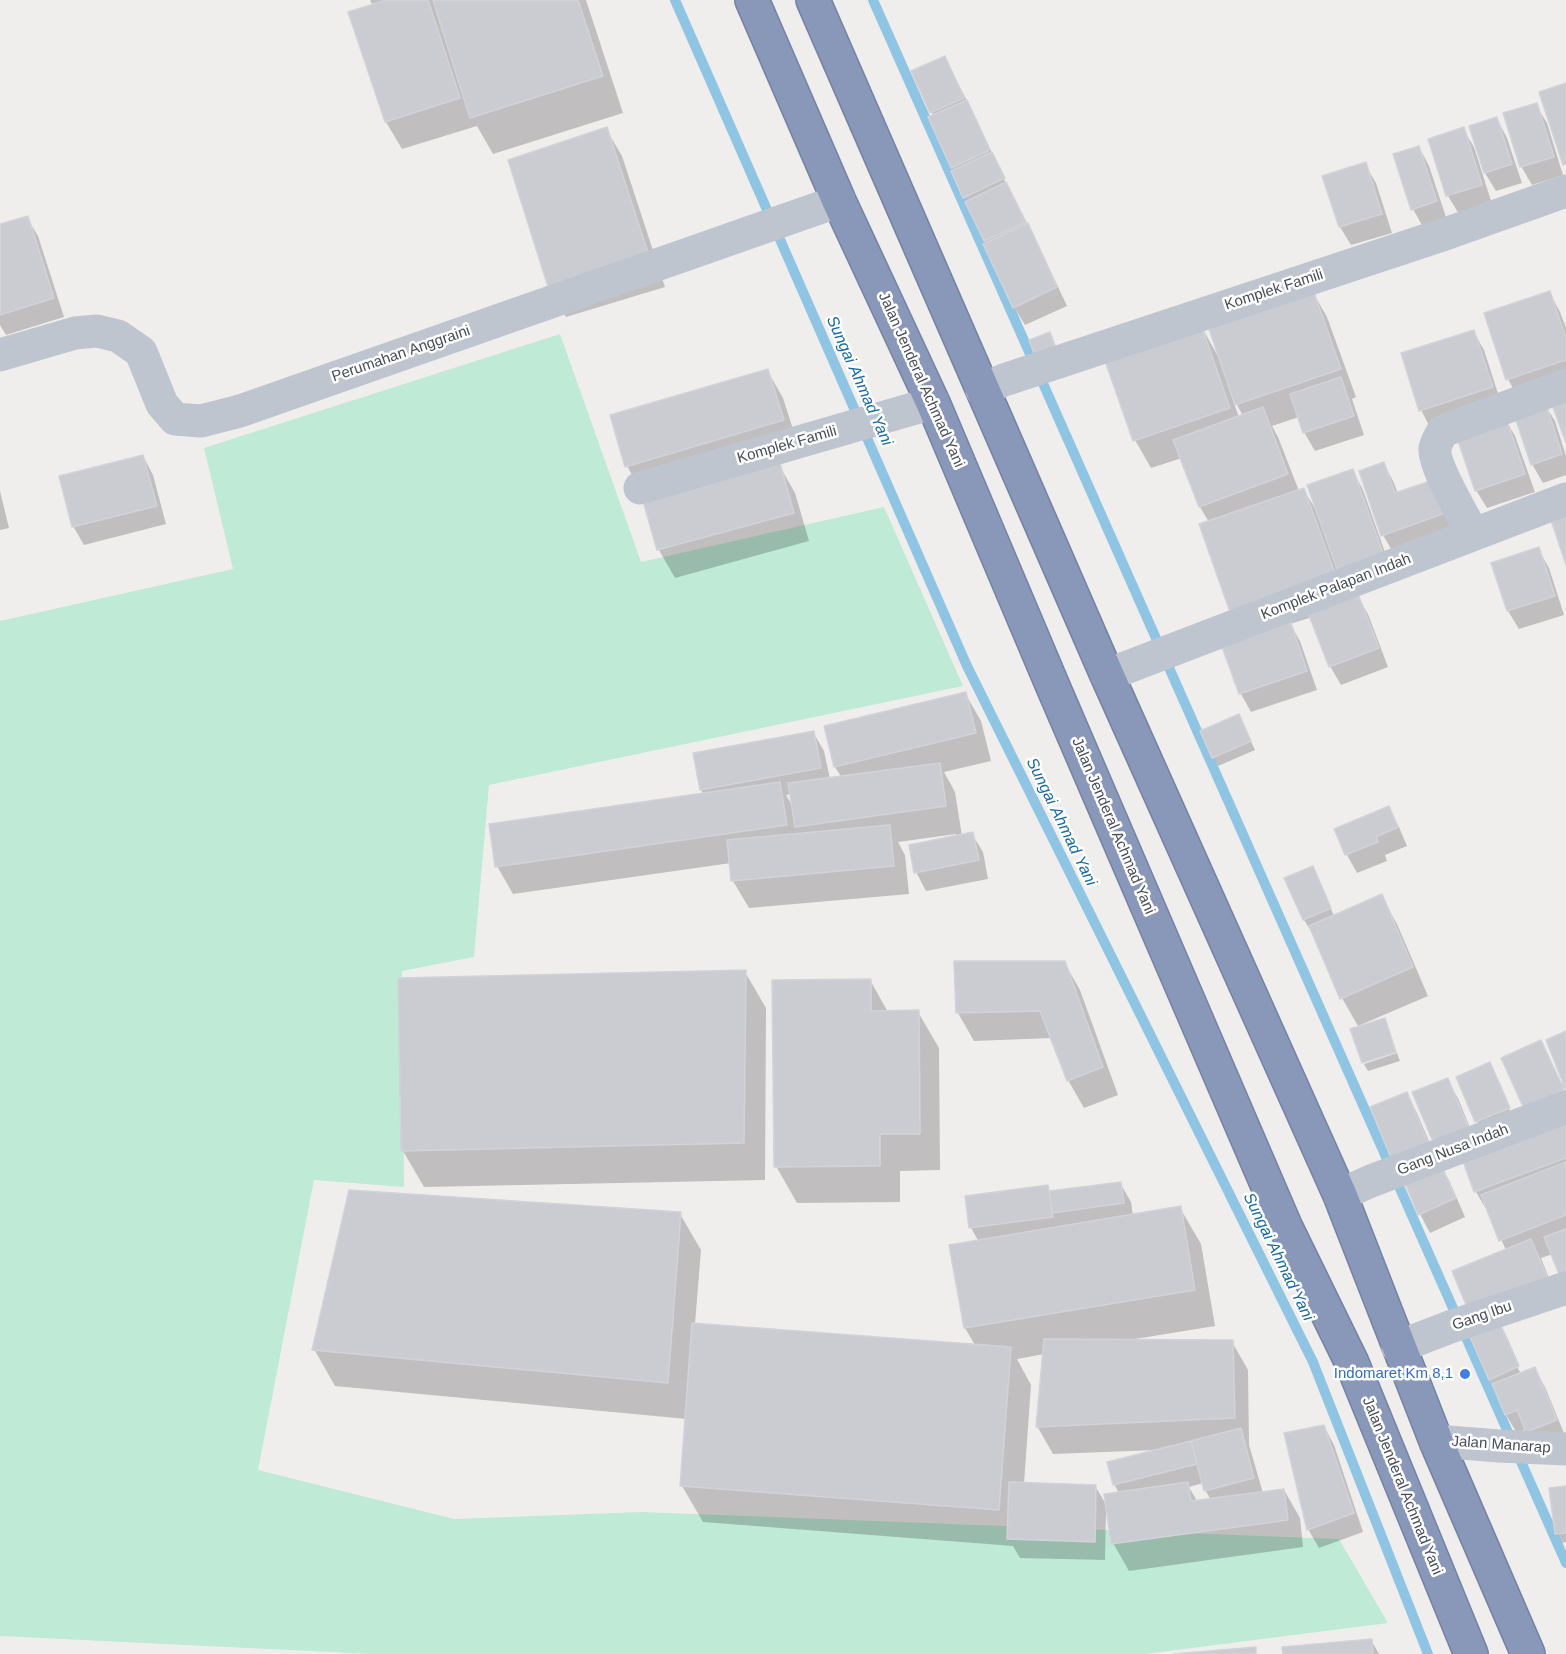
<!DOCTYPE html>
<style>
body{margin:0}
canvas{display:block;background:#f0eeed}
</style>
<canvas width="1566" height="1654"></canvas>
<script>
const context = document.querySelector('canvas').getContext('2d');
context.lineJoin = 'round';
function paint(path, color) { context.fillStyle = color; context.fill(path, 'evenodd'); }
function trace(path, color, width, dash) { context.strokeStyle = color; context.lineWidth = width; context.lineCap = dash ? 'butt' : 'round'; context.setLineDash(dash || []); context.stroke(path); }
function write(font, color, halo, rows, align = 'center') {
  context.font = font + ' Helvetica,sans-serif'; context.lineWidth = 5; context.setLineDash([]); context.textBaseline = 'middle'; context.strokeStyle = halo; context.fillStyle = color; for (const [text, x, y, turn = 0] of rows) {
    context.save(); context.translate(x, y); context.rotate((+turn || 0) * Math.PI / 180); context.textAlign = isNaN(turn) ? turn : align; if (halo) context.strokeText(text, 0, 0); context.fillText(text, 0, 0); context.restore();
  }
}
paint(new Path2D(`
 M560 334 641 562 884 507 963 686 489 785 474 957 402 971 404 1187 314 1180 258 1470 454 1519 642 1512 1339 1539 1388 1623 1145 1654H372L0 1636V621L233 569 204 448Z`), '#bfead6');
paint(new Path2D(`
 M370 0H586L623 113 493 154 477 126 402 149 386 122 373 6Z
 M945 58 977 120 1008 188 1038 244 1067 306 1025 325 1014 307 987 244 964 197 934 117 913 72Z
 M1536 105 1547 123 1563 175 1532 185 1521 166Z
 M1497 119 1507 138 1522 183 1496 191 1485 173 1471 127Z
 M606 129 622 156 665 287 566 317 550 290Z
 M1463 129 1474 147 1492 204 1459 214 1448 196 1430 139Z
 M1419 147 1429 166 1447 220 1423 227 1413 209Z
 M1365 164 1376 183 1392 233 1351 245 1340 227 1324 177Z
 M27 218 38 236 64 317 6 335 0 325V226Z
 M1311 289 1327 317 1356 397 1352 399 1364 435 1315 451 1304 432 1299 417 1272 426 1278 437 1299 491 1304 490 1317 512 1353 471 1363 490 1393 575 1357 596 1368 614 1388 667 1341 685 1330 666 1312 617 1290 624 1300 641 1317 690 1251 712 1241 694 1223 644 1246 637 1209 522 1200 507 1182 458 1151 468 1135 440 1201 326 1219 358ZM1233 401H1235L1243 416 1239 417Z
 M1550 293 1560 312 1566 328V382L1518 398 1508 379Z
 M1473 331 1484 350 1502 406 1431 429 1421 410Z
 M767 370 783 398 799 448 643 494 627 466Z
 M1544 403 1555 421 1566 456V475L1543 483 1532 464Z
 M1504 417 1515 436 1535 492 1487 508 1476 490Z
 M143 456 153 475 166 524 84 545 73 526Z
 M1384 464 1394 483 1398 494 1439 480 1460 530 1394 554 1383 535Z
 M779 465 795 493 809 541 675 578 659 550 645 502Z
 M0 491 9 528 0 530Z
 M1538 549 1549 568 1564 615 1519 629 1508 611 1492 564Z
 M965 693 981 721 991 761 944 772 955 792 962 836 972 834 983 852 988 879 926 891 916 872 956 837V834L898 842 905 855 909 894 749 908 733 881 731 863 513 894 497 866 704 795 701 790 813 732 824 751 830 779 842 778 835 767 826 727ZM791 794 793 807 786 795Z
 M1239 716 1255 750 1218 766 1213 757Z
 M1388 808 1399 827 1407 846 1385 855 1387 861 1357 873 1347 855 1336 830Z
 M1317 877 1334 916 1381 896 1397 924 1428 996 1358 1026 1342 998 1311 928H1309L1304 920 1286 879Z
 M1064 962 1080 990 1118 1095 1084 1108 1068 1080 1052 1038 974 1041 958 1013 956 963Z
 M745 972 766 1008 765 1180 424 1187 403 1151Z
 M870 980 888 1012H918L939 1048 940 1170 900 1171V1202L797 1203 776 1166Z
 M1566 1033V1087L1564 1088 1566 1092V1284L1553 1254 1541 1258 1557 1298 1499 1322 1507 1337 1518 1362 1516 1359 1514 1361 1521 1374 1535 1369 1545 1387 1566 1438 1538 1450 1526 1429 1517 1433 1506 1415 1490 1379 1506 1250 1492 1219 1476 1192 1462 1155 1447 1080 1458 1098 1477 1145 1488 1141 1477 1121 1458 1078 1489 1064 1500 1083 1508 1102 1507 1100 1505 1102 1520 1129 1541 1042 1562 1084 1565 1083Z
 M1397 1053 1400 1061 1368 1071 1364 1064Z
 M1407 1094 1417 1113 1438 1162 1449 1180 1465 1217 1430 1233 1420 1214Z
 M1120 1183 1131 1202 1133 1216 1180 1208 1201 1244 1215 1326 1135 1339V1341L1232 1342 1248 1370 1249 1445 1263 1493 1284 1490 1300 1518 1303 1547 1129 1571 1113 1543 1108 1511H1106L1105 1560 1020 1558 1013 1546 703 1522 682 1486 687 1419 335 1386 314 1349 680 1214 701 1250 695 1324 975 1345 965 1328 979 1242 971 1228 1047 1186 1050 1192ZM1044 1354 1037 1426 1053 1454 1157 1450 1114 1484 1119 1493 1107 1506 1095 1486 1024 1484 1031 1385 1017 1359ZM1203 1483 1205 1490 1211 1500 1197 1501 1189 1487Z
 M1324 1426 1334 1445 1363 1532 1319 1548 1308 1529Z
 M1566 1487V1542L1562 1543 1557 1534Z
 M1371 1640 1379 1654H1285Z`), '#0003');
trace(new Path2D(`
 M675 0 967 666 1313 1362 1428 1654
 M873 0 1566 1563`), '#8fc5e3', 10);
const building = new Path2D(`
 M386 0H428L460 98 385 122 348 12Z
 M433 0H578L603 76 470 118Z
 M945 56 964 98 930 113 911 71Z
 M1566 83V164L1563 165 1539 92Z
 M967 100 990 150 951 168 928 117Z
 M1537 103 1554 157 1520 167 1503 113Z
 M1497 117 1512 164 1484 173 1469 126Z
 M607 127 650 259 549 290 508 160Z
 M1464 127 1482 185 1446 196 1428 139Z
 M1419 146 1437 201 1411 210 1393 154Z
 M992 152 1005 178 963 198 951 171Z
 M1366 162 1382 214 1339 227 1322 176Z
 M1006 182 1026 222 984 241 965 202Z
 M28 216 54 298 0 315V224Z
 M1028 223 1057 287 1013 308 983 244Z
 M1312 287 1341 369 1235 405 1207 323Z
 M1550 291 1566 338V360L1506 380 1484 313Z
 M1201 325 1230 408 1133 441 1104 358Z
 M1474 330 1493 387 1419 411 1401 353Z
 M1050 332 1057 351 1036 359 1029 340Z
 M768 369 784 420 625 467 610 415Z
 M1341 377 1354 416 1303 433 1290 394Z
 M1566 394V443L1550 399Z
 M1545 401 1562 454 1531 465 1513 411Z
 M1263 407 1288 474 1199 507 1173 440Z
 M1505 415 1525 474 1475 491 1455 432Z
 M143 455 157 506 72 527 59 476Z
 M1384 462 1395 493 1439 478 1451 511 1381 536 1359 471Z
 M780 463 794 513 657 550 643 501Z
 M1353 469 1384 556 1338 572 1307 485Z
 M1304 488 1336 576 1230 612 1199 524Z
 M1566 512V565L1550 517Z
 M1539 547 1555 596 1507 611 1491 563Z
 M1358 594 1379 648 1329 667 1308 613Z
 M1290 620 1307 671 1239 694 1221 644Z
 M966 692 976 733 834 767 824 726Z
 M1239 714 1251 741 1212 758 1200 731Z
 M814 731 821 768 700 790 693 753Z
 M940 763 946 806 795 827 788 783Z
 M780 782 787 825 495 867 489 824Z
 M1389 806 1398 827 1376 837 1378 842 1345 855 1334 829Z
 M890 825 894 866 731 881 727 840Z
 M973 832 979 860 914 873 909 845Z
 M1313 866 1331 908 1303 920 1284 878Z
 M1382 894 1413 967 1340 999 1309 926Z
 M954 961H1065L1103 1067 1067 1081 1040 1011 956 1013Z
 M746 970 744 1143 401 1151 398 978Z
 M871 979V1011L919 1010 920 1134H880V1166L774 1167 772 980Z
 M1385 1018 1396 1052 1362 1063 1350 1029Z
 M1566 1031V1088H1565L1546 1040Z
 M1541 1040 1564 1090 1524 1109 1501 1058Z
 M1490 1062 1510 1108 1475 1122 1456 1077Z
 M1448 1078 1469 1129 1434 1144 1412 1092Z
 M1407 1092 1428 1143 1391 1158 1370 1107Z
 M1566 1110V1158L1474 1192 1459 1150Z
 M1439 1160 1456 1198 1418 1215 1402 1176Z
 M1566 1162V1215L1499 1241 1481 1195Z
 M1121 1182 1124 1203 1052 1213 1049 1191Z
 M1048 1185 1053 1217 969 1228 965 1196Z
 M349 1190 681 1212 668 1383 312 1350Z
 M1181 1206 1195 1290 964 1328 949 1245Z
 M1566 1229V1277L1561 1279 1544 1237Z
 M1531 1239 1548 1279 1469 1312 1452 1271Z
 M1497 1317 1519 1366 1489 1380 1467 1330Z
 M692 1323 1011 1347 999 1510 680 1486Z
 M1044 1339 1233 1340 1235 1418 1036 1427Z
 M1535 1367 1557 1420 1526 1432 1517 1410 1505 1415 1492 1384Z
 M1324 1425 1354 1513 1307 1530 1284 1433Z
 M1241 1428 1254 1478 1204 1491 1191 1441Z
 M1191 1441 1197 1464 1113 1485 1107 1462Z
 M1009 1482 1096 1485 1095 1542 1007 1539Z
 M1188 1482 1191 1501 1284 1489 1288 1520 1111 1544 1104 1494Z
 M1566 1486V1533L1555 1534 1549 1488Z
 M1372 1639 1373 1654H1283L1282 1647Z
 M1256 1647V1654H1174Z`);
paint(building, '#caccd2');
trace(building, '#d2d3d8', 1.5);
const highway = new Path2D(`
 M752 0 839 201 933 403 1054 689 1286 1228 1352 1363 1471 1654
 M813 0 1107 675 1340 1195 1436 1441 1528 1654`);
trace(highway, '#7483a4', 36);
trace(new Path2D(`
 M0 355 75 333 97 331 118 336 141 352 162 404 175 419 201 421 240 411 839 201
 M982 390 1004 380 1448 233 1566 191
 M640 488 933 403
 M1473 534C1464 516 1433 466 1435 448 1436 443 1440 436 1443 431L1566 385
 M1107 675 1566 499
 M1340 1195 1371 1181 1566 1107
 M1398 1347 1450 1327 1566 1288
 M1436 1441 1499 1446 1566 1449`), '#bfc5ce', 33);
trace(highway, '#8998b8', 33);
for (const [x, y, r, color] of [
 [1465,1374,6,"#3f7fe0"]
]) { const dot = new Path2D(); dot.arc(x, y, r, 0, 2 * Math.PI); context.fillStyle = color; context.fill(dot); trace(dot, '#fff', 2); }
write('15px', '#474e59', '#fff', [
 ["Komplek Famili",1274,290,-18],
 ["Perumahan Anggraini",401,354,-19],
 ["Jalan Jenderal Achmad Yani",921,380,66],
 ["Komplek Famili",787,445,-16],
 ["Komplek Palapan Indah",1336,587,-21],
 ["Jalan Jenderal Achmad Yani",1113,826,67],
 ["Gang Nusa Indah",1453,1150,-21],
 ["Gang Ibu",1482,1316,-19],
 ["Jalan Manarap",1501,1445,4],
 ["Jalan Jenderal Achmad Yani",1402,1486,68]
]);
write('15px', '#366cbe', '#fff', [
 ["Indomaret Km 8,1",1453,1374]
], 'right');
write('italic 16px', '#186b9a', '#fff', [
 ["Sungai Ahmad Yani",859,381,66],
 ["Sungai Ahmad Yani",1061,822,64],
 ["Sungai Ahmad Yani",1278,1257,64]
]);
</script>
